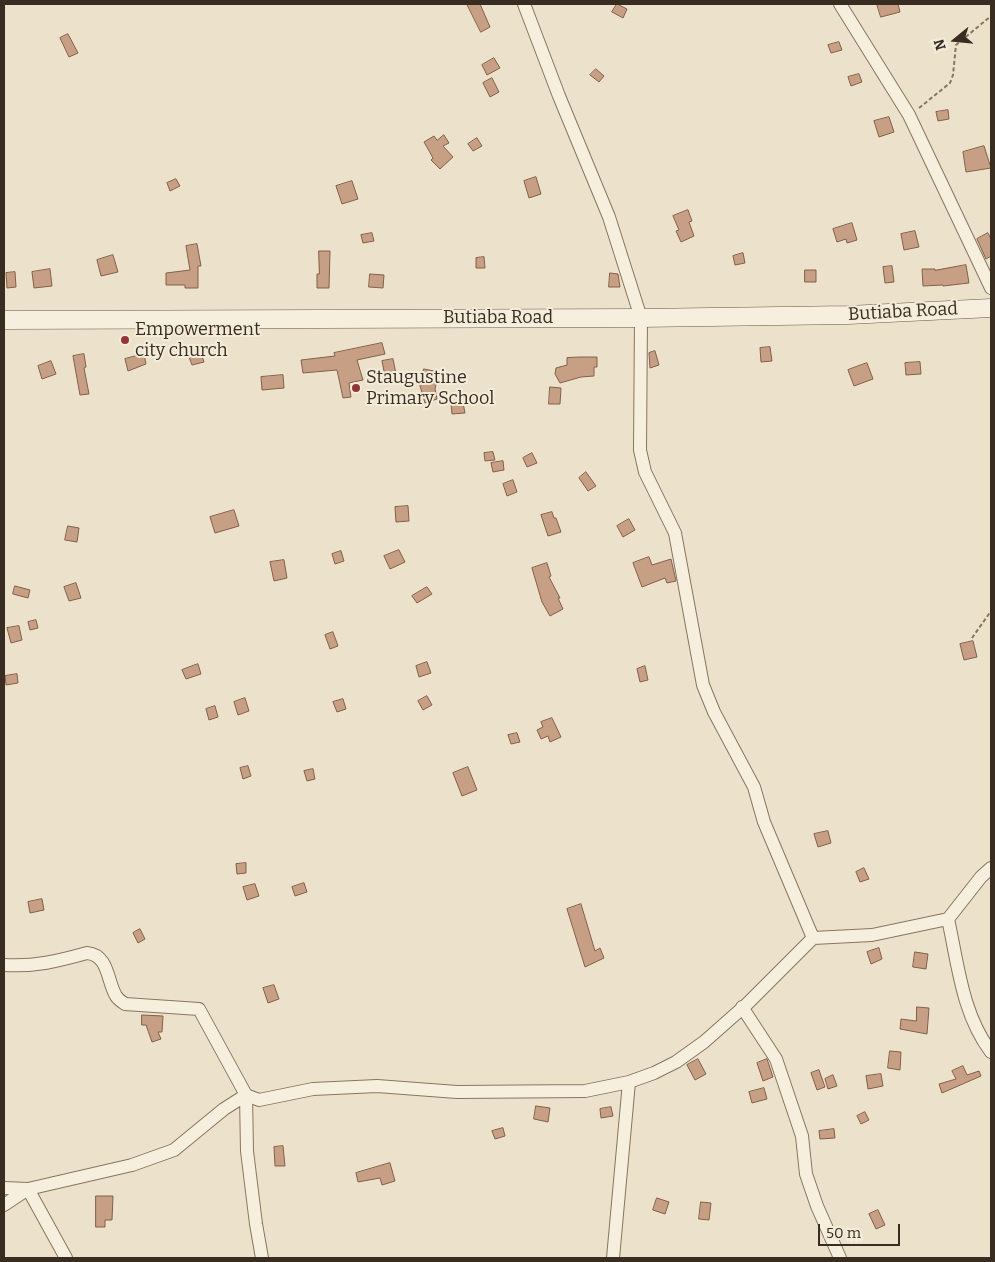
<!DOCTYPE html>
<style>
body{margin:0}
#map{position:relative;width:995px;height:1262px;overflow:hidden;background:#ece2cb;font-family:Bitter,serif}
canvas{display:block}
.frame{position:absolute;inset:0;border:5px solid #392d22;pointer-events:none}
.north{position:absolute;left:930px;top:15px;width:50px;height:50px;-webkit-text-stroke:4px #f4ecda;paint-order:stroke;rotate:253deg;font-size:14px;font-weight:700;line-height:20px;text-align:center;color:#392d22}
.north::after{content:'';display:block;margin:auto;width:18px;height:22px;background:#392d22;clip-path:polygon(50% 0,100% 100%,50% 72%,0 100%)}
.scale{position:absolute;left:818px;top:1224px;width:82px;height:22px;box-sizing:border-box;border:2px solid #392d22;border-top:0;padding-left:6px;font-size:15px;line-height:18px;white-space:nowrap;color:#392d22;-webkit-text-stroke:4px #f4ecda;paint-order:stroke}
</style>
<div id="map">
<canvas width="995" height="1262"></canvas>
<div class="frame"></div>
<div class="north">N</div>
<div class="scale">50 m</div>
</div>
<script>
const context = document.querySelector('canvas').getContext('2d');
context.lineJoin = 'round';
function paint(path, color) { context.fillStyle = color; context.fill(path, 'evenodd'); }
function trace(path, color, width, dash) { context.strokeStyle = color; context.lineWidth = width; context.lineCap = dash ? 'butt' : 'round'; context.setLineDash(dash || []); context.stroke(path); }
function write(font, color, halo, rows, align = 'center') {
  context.font = font + ' Bitter,serif'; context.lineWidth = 4; context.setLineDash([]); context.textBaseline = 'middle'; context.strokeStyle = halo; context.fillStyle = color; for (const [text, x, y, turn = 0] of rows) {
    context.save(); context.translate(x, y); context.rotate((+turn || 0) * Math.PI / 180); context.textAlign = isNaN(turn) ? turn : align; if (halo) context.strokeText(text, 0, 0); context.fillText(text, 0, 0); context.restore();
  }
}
const building = new Path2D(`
 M467 4H480L490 27 481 32Z
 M617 4 627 9 623 18 612 12Z
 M877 4H898L900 12 881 17Z
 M68 34 78 53 69 57 60 38Z
 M839 42 842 50 831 53 828 45Z
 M494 58 500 68 487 75 482 65Z
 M596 69 604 76 599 82 590 75Z
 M859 74 862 82 851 86 848 77Z
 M492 78 499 92 490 97 483 83Z
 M948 110 949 119 938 121 936 112Z
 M889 117 894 132 879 137 874 121Z
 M444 135 449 143 443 146 453 157 440 169 431 160 433 158 424 142 434 136 437 140Z
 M477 138 482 146 473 151 468 144Z
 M984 146 991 168 966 172 963 152Z
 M536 177 541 194 529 198 524 181Z
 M176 179 180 186 170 191 167 183Z
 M352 181 358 199 342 204 336 186Z
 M688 210 692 221 689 222 694 236 681 242 676 231 679 230 673 216Z
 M852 223 857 240 847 243 846 239 837 242 833 229Z
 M915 231 919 247 904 250 901 234Z
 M372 233 374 241 363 243 361 235Z
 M988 233 991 239V256L986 259 977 239Z
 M197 244 201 266H198V288H185V285H166V273L190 270 186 246Z
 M319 251H330L329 288H317V274H319Z
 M743 253 745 263 735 265 733 256Z
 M113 255 118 272 101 276 97 260Z
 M484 257 485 268H476V258Z
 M966 265 969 283 943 286V285L923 286 922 269H935V270Z
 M892 266 894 282 885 283 883 267Z
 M50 269 52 286 34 288 32 272Z
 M805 270H816V282H805Z
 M15 272 16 287 7 288 6 273Z
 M610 273 618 274 620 287H609Z
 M370 274 384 275 383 288 369 287Z
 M382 343 385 354 357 360 363 380 349 383 351 397 343 398 337 370 303 373 301 360 335 356 334 353Z
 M770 347 772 361 761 362 760 348Z
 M655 351 659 365 650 368 649 353Z
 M201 353 204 362 192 365 189 357Z
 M84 354 86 367 84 368 89 394 80 395 73 356Z
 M144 354 146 364 128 371 125 359Z
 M579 357H597V367H594V376L581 377 560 383 555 374 556 368 567 365V358Z
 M393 359 397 379 386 381 382 361Z
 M51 361 56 374 42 379 38 366Z
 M920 362 921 374 906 375 905 363Z
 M867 363 873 379 854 386 848 370Z
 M424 369 439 372 435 389 437 399 425 403 420 386Z
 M283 375 284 388 262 390 261 377Z
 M550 387 561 388 560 404H549Z
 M463 403 465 413 452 414 451 404Z
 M493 452 495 460 485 461 484 453Z
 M532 453 537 463 527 467 523 458Z
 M503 461 504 470 493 472 491 463Z
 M586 472 596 486 588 491 579 478Z
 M513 480 517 492 507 496 503 484Z
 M408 506 409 521 396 522 395 507Z
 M234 510 239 526 215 533 210 517Z
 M552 512 554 518H556L561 532 548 536 541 515Z
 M629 519 635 530 623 537 617 526Z
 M68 526 79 528 77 542 65 540Z
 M399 550 405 562 390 569 384 556Z
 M341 551 344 561 335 564 332 554Z
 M649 557 652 565 671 559 676 581 667 583 665 578 642 587 633 563Z
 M284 560 287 578 274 581 270 562Z
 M547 563 551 576 549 577 560 598H558L563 609 550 616 542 602 532 568Z
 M76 583 81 598 69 601 64 587Z
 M15 586 30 590 28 598 13 594Z
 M427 587 432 594 417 603 412 596Z
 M36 620 38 628 30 630 28 622Z
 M19 626 22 640 11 643 7 628Z
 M333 632 338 646 330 649 325 635Z
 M973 641 977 657 964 660 960 644Z
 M427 662 431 673 419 677 416 666Z
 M198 664 201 674 186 679 182 670Z
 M645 666 648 680 640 682 637 669Z
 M17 674 18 683 6 685 5 676Z
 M427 696 432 705 423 710 418 701Z
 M245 698 249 711 238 715 234 702Z
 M343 699 346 709 337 712 333 702Z
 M215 706 218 717 209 720 206 709Z
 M552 718 561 737 550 742 548 736 541 739 537 730 543 727 541 722Z
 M517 733 520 742 511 744 508 735Z
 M248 766 251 776 243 779 240 768Z
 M468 767 477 790 462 796 453 773Z
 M313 769 315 779 307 781 304 771Z
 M828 831 831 843 818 847 814 834Z
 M246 863V873L237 874 236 864Z
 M864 868 869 879 860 882 856 872Z
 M304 883 307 892 295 896 292 887Z
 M255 884 259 896 247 900 243 887Z
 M42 899 44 910 30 913 28 902Z
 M581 904 595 951 600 948 604 958 585 967 567 909Z
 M140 929 145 939 138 943 133 933Z
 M879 948 882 959 871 964 867 952Z
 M915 952 928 954 926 969 913 967Z
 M274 985 279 999 268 1003 263 988Z
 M917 1007 929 1008 927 1034 900 1029 901 1019 916 1021Z
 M142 1015 163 1016 162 1032H158L161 1039 152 1042 146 1025H142Z
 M890 1051 901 1052 900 1070 888 1068Z
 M698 1059 706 1074 695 1080 687 1065Z
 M767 1059 773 1077 763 1081 757 1063Z
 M963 1066 967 1075 979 1071 981 1076 942 1093 939 1084 956 1079 952 1071Z
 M819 1070 825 1087 817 1090 811 1073Z
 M881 1074 883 1086 868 1089 866 1076Z
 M833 1075 837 1086 828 1089 825 1079Z
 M764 1088 767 1099 752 1103 749 1092Z
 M536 1106 550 1108 548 1122 534 1119Z
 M611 1107 613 1116 601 1118 600 1109Z
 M865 1112 869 1120 861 1124 857 1116Z
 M503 1128 505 1136 495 1139 492 1131Z
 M834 1129 835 1138 820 1139 819 1131Z
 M283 1146 285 1166H275L274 1147Z
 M390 1163 395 1181 382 1185 380 1178 358 1182 356 1173Z
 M96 1196H113L112 1220H105V1227H96Z
 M657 1198 669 1202 665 1214 653 1210Z
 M701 1202 711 1203 709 1220 699 1219Z
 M878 1210 885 1225 876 1229 869 1214Z`);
paint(building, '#c69f84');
trace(building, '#845f48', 1);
const minor = new Path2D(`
 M524 4 559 96 609 217 641 318 640 450 645 472 675 533 703 685 714 712 754 787 764 822 813 938
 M840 4 909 115 991 288
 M948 919C958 964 962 1014 991 1052
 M4 965C35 967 58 961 87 953 109 955 107 981 116 996 118 999 122 1002 125 1004L199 1009 246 1095 247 1151 256 1224 262 1258
 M742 1007 776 1059 802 1136 806 1174 817 1206 840 1258
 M246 1095 259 1100 313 1089 377 1086 457 1092 585 1091 629 1082 654 1073 676 1062 704 1042 747 1004 813 938 872 935 948 919 981 877 991 868
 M4 1188 28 1189 66 1258
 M4 1205 28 1189 132 1165 174 1150 224 1109 246 1095
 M613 1258 629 1082`);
const secondary = new Path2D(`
 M4 320 641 318 848 315 991 308`);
trace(minor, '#877560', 14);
trace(secondary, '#695643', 19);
trace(new Path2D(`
 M919 108 950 83 953 75 956 45 991 16
 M972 638 991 611`), '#877560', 2, [4, 2.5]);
trace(minor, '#f7efde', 12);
trace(secondary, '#f7efde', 18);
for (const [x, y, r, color] of [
 [125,340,5,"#913536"],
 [356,388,5,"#913536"]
]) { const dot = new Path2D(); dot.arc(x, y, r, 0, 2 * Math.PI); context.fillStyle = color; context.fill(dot); trace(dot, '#f4ecda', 2); }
write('18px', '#392d22', '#f4ecda', [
 ["Butiaba Road",903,312,-3],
 ["Butiaba Road",498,318]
]);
write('18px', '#392d22', '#f4ecda', [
 ["Empowerment",135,330],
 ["city church",135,351],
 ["Staugustine",366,378],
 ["Primary School",366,399]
], 'left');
</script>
